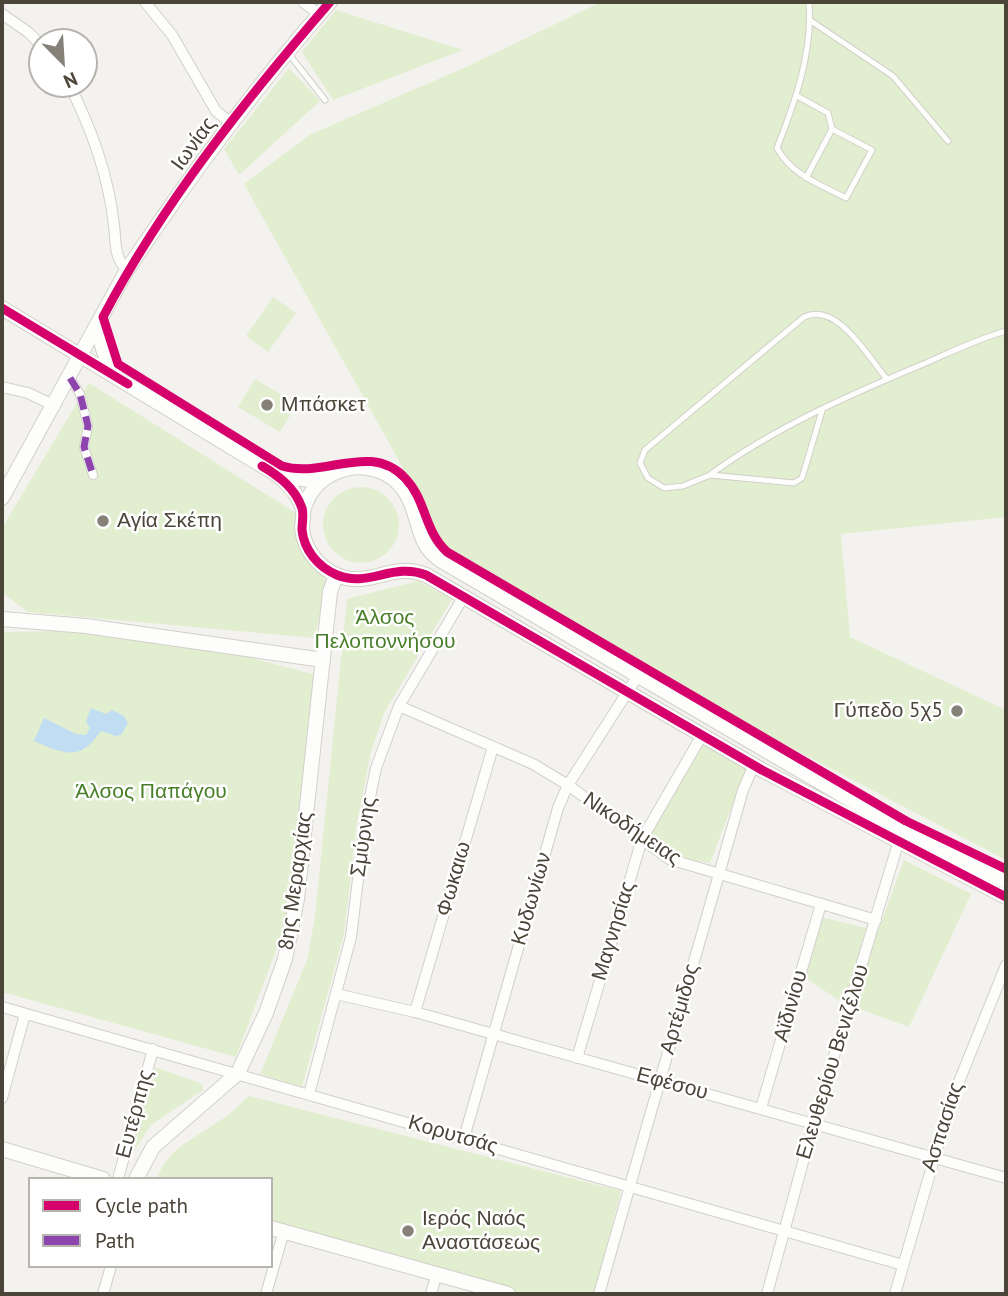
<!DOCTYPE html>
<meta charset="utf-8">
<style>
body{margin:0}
#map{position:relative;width:1008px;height:1296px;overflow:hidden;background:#f4f2ee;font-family:"PT Sans",sans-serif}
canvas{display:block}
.frame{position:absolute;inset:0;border:4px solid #4b4439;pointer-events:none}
.legend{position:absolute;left:28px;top:1177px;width:245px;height:91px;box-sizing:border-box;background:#fff;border:2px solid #b7b4b0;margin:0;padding:9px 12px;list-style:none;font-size:21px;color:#4b4439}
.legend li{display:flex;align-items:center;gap:14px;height:35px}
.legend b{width:35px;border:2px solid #b7b4b0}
.north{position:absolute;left:28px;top:28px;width:70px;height:70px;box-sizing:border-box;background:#fff;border:2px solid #b7b4b0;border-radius:50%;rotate:156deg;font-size:19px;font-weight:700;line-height:28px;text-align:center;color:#4b4439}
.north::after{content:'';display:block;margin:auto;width:24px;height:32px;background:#868178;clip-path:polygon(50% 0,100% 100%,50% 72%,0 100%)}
</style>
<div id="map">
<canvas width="1008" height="1296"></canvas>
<div class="frame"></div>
<ul class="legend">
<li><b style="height:9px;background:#d6006c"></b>Cycle path</li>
<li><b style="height:9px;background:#8e44ad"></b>Path</li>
</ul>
<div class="north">N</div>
</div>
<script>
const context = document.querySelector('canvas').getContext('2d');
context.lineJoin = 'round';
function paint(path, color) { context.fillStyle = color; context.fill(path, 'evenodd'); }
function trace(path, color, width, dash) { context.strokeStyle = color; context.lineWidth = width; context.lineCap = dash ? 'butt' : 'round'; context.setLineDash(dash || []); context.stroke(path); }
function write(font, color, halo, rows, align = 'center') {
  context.font = font + ' "PT Sans",sans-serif'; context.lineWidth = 5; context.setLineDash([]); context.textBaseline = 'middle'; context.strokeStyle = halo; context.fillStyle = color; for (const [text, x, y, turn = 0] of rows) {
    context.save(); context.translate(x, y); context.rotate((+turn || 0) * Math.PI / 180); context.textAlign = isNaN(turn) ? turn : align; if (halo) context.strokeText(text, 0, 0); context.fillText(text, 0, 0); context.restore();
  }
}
paint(new Path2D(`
 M601 2H1006V517L841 534 850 637 1006 710V860L613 655 448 560 397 457 244 184 311 134 464 68Z
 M336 10 463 50 333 100 302 52Z
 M289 68 320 101 239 175 224 149Z
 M273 297 296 313 268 352 246 336Z
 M255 379 297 404 280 432 238 407Z
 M89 383 299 515 304 547 326 581 315 638 28 612 2 592V528Z
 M323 525a38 38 0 1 1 76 0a38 38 0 1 1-76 0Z
 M418 581 452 599 384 713 371 752 357 823 344 934 302 1087 260 1074 307 960 315 917 347 599Z
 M58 631 214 648 316 675 288 918 236 1057 2 992V632Z
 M704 744 746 769 710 863 675 858 646 840Z
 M904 860 971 894 909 1027 843 1003 803 976 821 917 878 931Z
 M155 1067 203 1084V1090L151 1125 130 1157Z
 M249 1096 621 1191 594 1294H512L271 1221V1179H157C167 1147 199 1136 224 1118 233 1112 241 1103 249 1096Z`), '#e1eecf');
paint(new Path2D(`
 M91 708 106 714 112 710 124 716 128 723 121 735 116 736 101 731C80 762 64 754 34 741L44 718 76 734 86 735 90 728 86 721Z`), '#c0ddf1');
const service = new Path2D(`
 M811 21 893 76 948 141
 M288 53 325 100
 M797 96 828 113 832 129
 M806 178 832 129 872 150 846 198C819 184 792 175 777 148 795 102 813 52 809 2
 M822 411 802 478 794 483 710 475 683 486 664 488 648 478 640 463 645 450 804 317C837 301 868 357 887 379
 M711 474C774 428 849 395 921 365 949 353 977 339 1006 331`);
const pedestrian = new Path2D(`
 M70 378 80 394 88 426 84 447 93 475`);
const minor = new Path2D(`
 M145 2 172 35 216 111 231 123
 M303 2 319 14
 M2 14 28 32 42 46
 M69 84C92 130 108 174 114 225 116 242 114 258 127 270
 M2 387 28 393 55 406
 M399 706 533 764 568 785 669 859 876 920
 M336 994 415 1012 1006 1178
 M2 1007 903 1265
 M415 1012 493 747
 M577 1058 642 839 702 735
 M309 1094 351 937 365 821 376 768 399 706 464 596
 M2 1098 25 1014
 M761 1108 821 904
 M464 1138 558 808 568 785 637 677
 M118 1179 153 1049
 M103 1294 111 1266
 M266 1294 284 1231
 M431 1294 437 1273
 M599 1294 743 790 754 765
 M767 1294 814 1122 900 837
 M895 1294 950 1104 1006 965`);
const tertiary = new Path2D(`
 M2 308 279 476C288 485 301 497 303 511 304 516 302 523 302 528 304 552 323 573 346 578 376 584 394 562 426 575L762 770 1006 897
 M97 327 104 352 116 376
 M279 476 310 480 324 478
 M2 498 127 270C189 177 256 86 330 2
 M303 512C313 465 376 451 404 490 421 514 414 542 440 560L902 830 1006 881
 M2 619 86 626 323 660
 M2 1149 103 1179
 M136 1179 153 1147 238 1073 266 1013 285 959 297 899 330 592 336 575
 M271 1228 508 1294`);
trace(service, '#d2d0cb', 7);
trace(pedestrian, '#d2d0cb', 10);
trace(minor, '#d2d0cb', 12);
trace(tertiary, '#d2d0cb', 16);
trace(service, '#fdfdfc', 5);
trace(pedestrian, '#fdfdfc', 8);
trace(minor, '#fdfdfc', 10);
trace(tertiary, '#fdfdfc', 14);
trace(new Path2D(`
 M70 378 80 394 88 426 84 447 93 475`), '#8e44ad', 7, [14, 7]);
trace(new Path2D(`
 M330 2C246 99 163 203 103 317L118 364 282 466C324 479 370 441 405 478 427 501 423 529 447 552L906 821 1006 869
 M2 308 128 384
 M262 466C279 476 295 488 302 508 304 515 302 522 302 530 304 550 318 567 337 575 369 588 392 562 426 575L762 770 1006 897`), '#d6006c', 9);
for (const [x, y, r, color] of [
 [267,405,7,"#868178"],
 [103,521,7,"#868178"],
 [957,711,7,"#868178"],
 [408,1231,7,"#868178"]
]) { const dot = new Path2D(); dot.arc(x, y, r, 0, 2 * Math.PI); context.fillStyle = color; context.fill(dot); trace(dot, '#fff', 2.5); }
write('21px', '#4b4439', '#fff', [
 ["Ιωνίας",194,144,-54],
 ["Νικοδήμειας",632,829,34],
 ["Σμύρνης",364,837,-82],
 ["Φωκαιω",454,879,-74],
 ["8ης Μεραρχίας",296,881,-82],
 ["Κυδωνίων",532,899,-74],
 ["Μαγνησίας",614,931,-73],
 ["Αϊδινίου",791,1006,-74],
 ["Αρτέμιδος",680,1009,-74],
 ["Ελευθερίου Βενιζέλου",833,1062,-73],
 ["Εφέσου",672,1084,15],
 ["Ευτέρπης",135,1114,-75],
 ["Ασπασίας",943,1127,-72],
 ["Κορυτσάς",453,1135,16]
]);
write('21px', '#4b4439', '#fff', [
 ["Μπάσκετ",281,405],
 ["Αγία Σκέπη",117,521],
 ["Γύπεδο 5χ5",943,711,"right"],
 ["Ιερός Ναός",422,1219],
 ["Αναστάσεως",422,1243]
], 'left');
write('21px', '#4a7f2a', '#fff', [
 ["Άλσος",385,618],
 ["Πελοποννήσου",385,642],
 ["Άλσος Παπάγου",151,792]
]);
</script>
